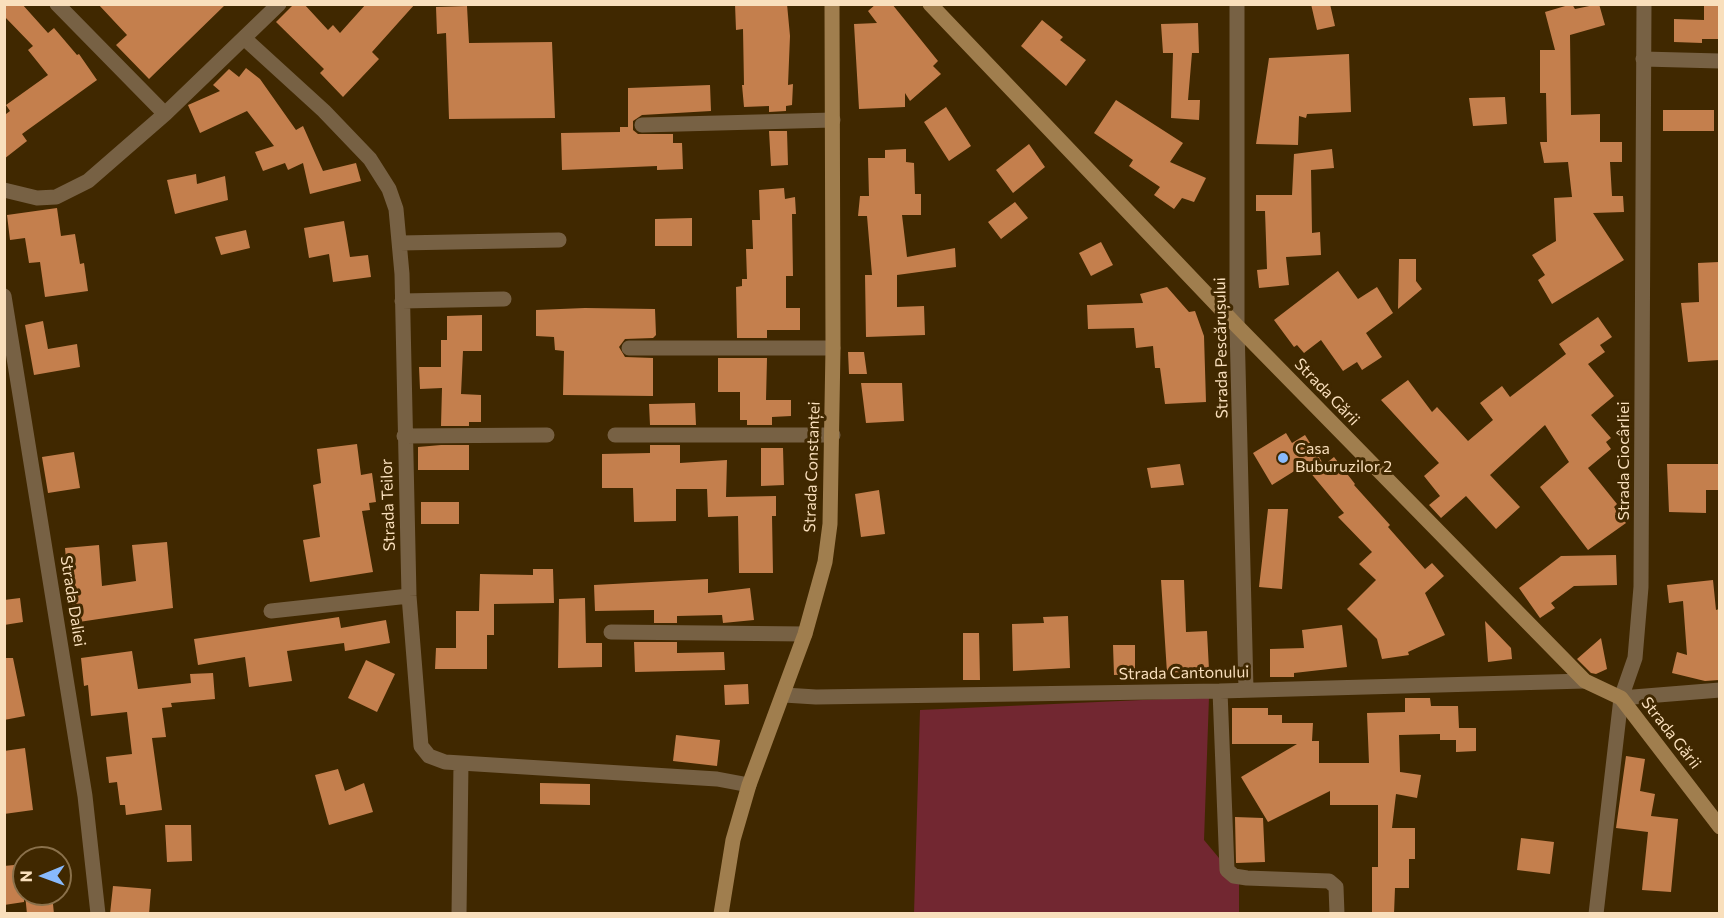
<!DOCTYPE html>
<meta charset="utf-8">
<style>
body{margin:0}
#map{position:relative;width:1724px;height:918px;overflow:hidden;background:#402800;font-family:Commissioner,sans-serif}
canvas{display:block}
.frame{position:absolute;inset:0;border:6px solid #f9dfbc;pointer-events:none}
.north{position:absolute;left:12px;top:846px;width:60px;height:60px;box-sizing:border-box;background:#402800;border:2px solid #8a714b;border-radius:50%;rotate:269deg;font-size:16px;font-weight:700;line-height:24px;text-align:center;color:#f9dfbc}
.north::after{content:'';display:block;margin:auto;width:21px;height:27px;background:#88bafc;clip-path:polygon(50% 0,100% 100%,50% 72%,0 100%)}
</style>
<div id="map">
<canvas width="1724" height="918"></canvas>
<div class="frame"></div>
<div class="north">N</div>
</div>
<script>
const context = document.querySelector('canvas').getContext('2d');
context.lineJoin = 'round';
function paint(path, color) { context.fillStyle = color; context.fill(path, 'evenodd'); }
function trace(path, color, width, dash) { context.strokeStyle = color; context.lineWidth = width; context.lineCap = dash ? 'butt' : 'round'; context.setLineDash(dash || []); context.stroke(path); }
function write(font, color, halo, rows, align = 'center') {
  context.font = font + ' Commissioner,sans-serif'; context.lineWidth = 6; context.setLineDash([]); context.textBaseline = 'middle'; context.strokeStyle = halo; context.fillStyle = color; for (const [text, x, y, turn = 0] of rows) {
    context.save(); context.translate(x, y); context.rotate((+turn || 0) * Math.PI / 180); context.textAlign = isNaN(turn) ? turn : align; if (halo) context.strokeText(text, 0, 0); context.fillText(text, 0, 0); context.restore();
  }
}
paint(new Path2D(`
 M1209 697 1204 840 1239 882V913L914 914 920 710Z`), '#722731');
paint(new Path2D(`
 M4 4H22L48 33 54 28 77 55 79 54 97 80 22 134 27 141 4 159V112L6 114 10 111 6 105 48 75 28 50 33 46 4 16Z
 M98 4H226L149 79 116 45 127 35Z
 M294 4H304L328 30 333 25 340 33 366 4H415L372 52 379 59 343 97 320 73 324 69 276 22Z
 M735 4H787L790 36 788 85 793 84 792 105 786 106V111L769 112V106L744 107 742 85H744L743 29 736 30Z
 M876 4H892L938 61 933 66 941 74 910 101 905 93V107L859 109 854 24 877 23 868 11Z
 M1311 4H1330L1335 26 1317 30Z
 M1572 4 1575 9 1599 4 1605 25 1570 35 1571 115 1600 114V142H1622V162H1610L1612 196H1623L1624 212 1593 213 1624 260 1552 304 1538 280 1545 275 1532 255 1556 241 1554 198 1572 197 1568 162 1544 163 1540 142H1547L1546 93H1540V50H1555L1545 12Z
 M1704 4H1719V39H1702V43L1674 42V19L1704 20Z
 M467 6 469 43 552 42 555 118 449 119 446 33 437 34 436 7Z
 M1042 20 1063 37 1060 40 1086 60 1066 86 1021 46Z
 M1198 23 1199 53H1192L1188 100H1200L1199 120 1171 118 1173 53H1163L1161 24Z
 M1349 54 1351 112 1307 114 1306 118 1299 116 1298 145 1256 144 1269 58Z
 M246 68 260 79 296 130 303 126 323 171 356 163 361 181 310 194 303 163 288 170 285 163 263 171 255 152 274 146 247 111 200 133 188 105 220 91 213 85 229 69 239 77Z
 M710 85 711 111 642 115 633 121V130L638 134H673V143H682L683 169 657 170V166L562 170 561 133 620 132V127H628V88Z
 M1505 97 1507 124 1473 126 1469 98Z
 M1116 100 1183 143 1170 162 1206 178 1194 202 1182 198 1174 209 1154 195 1160 187 1129 166 1133 160 1094 133Z
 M946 107 971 146 949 161 924 122Z
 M1663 110H1714V131H1663Z
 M769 131H787L788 165 771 166Z
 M1029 144 1045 167 1013 193 996 170Z
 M906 149V162L914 163 915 194H921V215H902L907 257 955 248 956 267 897 275V307L924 306 925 335 866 337 865 275H872L867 216H858L860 196H869L868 158H885V150Z
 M1332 149 1334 168 1311 170 1312 233 1320 232 1321 255 1286 257 1289 285 1259 288 1257 270 1267 269 1265 211H1256V195H1292L1294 154Z
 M196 174 197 184 225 176 228 200 175 214 167 180Z
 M784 188 785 199 795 197 796 214H792L793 276H786V308H800V330H767V338H737L736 287 742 286V279H747L746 249H753L752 220H760L759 190Z
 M1015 202 1028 218 1001 239 988 222Z
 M57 208 61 236 75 234 80 264 84 263 88 291 45 297 40 262 29 263 25 238 10 240 7 215Z
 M692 218V246H655V219Z
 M344 221 350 257 368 255 371 277 333 282 329 254 309 258 304 228Z
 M246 230 250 248 221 255 215 237Z
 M1101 242 1113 265 1091 276 1079 253Z
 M1399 259H1416V281L1422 289 1398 309Z
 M1719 262V360L1688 362 1681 303 1699 302 1698 263Z
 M1338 271 1358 299 1377 287 1393 313 1366 333 1382 357 1362 370 1357 362 1343 371 1321 340 1304 353 1297 345 1294 347 1274 320Z
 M1167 287 1189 312 1195 311 1204 336 1206 402 1165 404 1160 368H1155L1153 346 1136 348 1134 328 1088 329 1087 305 1143 303 1140 294Z
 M585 308 655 309 656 335 653 338 625 339 619 347 625 357 653 358V396L563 395 564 351 555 350 554 337 536 336V310Z
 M482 315V351H463L461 394 481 395V422H469V426H441L442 388 420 389 419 367H441V340H447V316Z
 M1598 317 1612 337 1600 345 1605 352 1588 364 1614 396 1591 415 1611 438 1606 442 1611 449 1588 468 1617 504 1614 507 1626 523 1588 550 1540 487 1569 462 1545 425 1490 475 1520 507 1496 529 1466 496 1441 518 1429 505 1440 496 1424 476 1439 463 1381 400 1408 380 1432 412 1437 407 1468 441 1493 420 1480 403 1502 386 1510 397 1566 354 1559 344Z
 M43 321 48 349 77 344 80 367 34 375 25 325Z
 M848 352H864L867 374H849Z
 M718 358H767L766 400H791V416L772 417V425H747V420H740V392H718Z
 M861 383H902L904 421 866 423Z
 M695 403 696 425H650L649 404Z
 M1286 433 1292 443 1305 435 1324 465 1334 457 1355 484 1354 485 1390 525 1388 527 1425 569 1432 563 1444 576 1425 593 1445 635 1408 652 1409 655 1382 659 1377 639 1347 609 1376 580 1359 564 1372 552 1338 517 1344 513 1304 465 1272 485 1253 453Z
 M357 444 361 475 372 473 376 502 369 503 370 510 362 511 373 572 310 582 303 540 320 537 313 485 321 483 317 449Z
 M441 445H469V470H418V447Z
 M650 445H680V463L727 460 726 497 776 496V516H772L773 573H739L738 516 708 517 707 489H676V521L634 522 633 488H602V454L650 453Z
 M761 448H783L784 485 761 486Z
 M74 452 80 488 48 493 42 457Z
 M1180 464 1184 485 1151 488 1147 468Z
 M1667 464H1719V490H1706V513L1669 512Z
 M879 490 885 534 861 537 855 494Z
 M421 502H459V524H421Z
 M1268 509H1288L1282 589 1259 587Z
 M167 542 173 608 72 623 65 548 99 545 102 586 136 581 132 545Z
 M1616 555 1617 585 1574 586 1551 603 1555 608 1540 618 1519 588 1561 556Z
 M533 569H553L554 603 494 604V635H487V669H435L436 648H456V611H479L480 574 533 575Z
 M708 579V593L750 588 754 620 723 623 722 615 677 616V623H654V610L595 611 594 585Z
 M1161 580H1184L1186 632 1207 631 1209 670 1167 673Z
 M1713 580 1716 610 1719 609V680L1705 681 1672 673 1677 652 1687 655 1683 601 1669 603 1667 585Z
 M20 598 23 622 4 625V600Z
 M585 598 586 643H602V667L558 668 559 599Z
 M1068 616 1070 668 1013 671 1012 624 1044 623 1043 617Z
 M339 617 341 628 386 620 390 643 345 651 344 643 287 651 292 681 249 687 245 657 198 665 194 639Z
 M1485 621 1511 648 1512 659 1488 662Z
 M1342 625 1347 667 1294 673V677H1270V649L1304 648 1302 630Z
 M963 633H979L980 680H963Z
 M1601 638 1607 669 1596 674 1591 673 1577 659Z
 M634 642H677V653L724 652 725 670 635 672Z
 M1113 645H1135V674L1114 675Z
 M132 651 138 689 191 683 190 674 213 673 215 699 171 703 172 707 162 708 166 737 152 738 162 810 126 815 125 805H120L117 782 109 783 106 757 132 754 127 712 91 716 88 685 84 686 81 658Z
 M4 658H13L25 716 4 720Z
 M366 660 395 674 377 712 348 698Z
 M748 684 749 704 725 705 724 685Z
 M1405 698H1430L1431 706H1458L1459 728H1476V751L1456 752V740H1440V734L1399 735 1400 772 1421 775 1417 798 1396 794 1392 828H1415V859H1409V888H1395L1394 914H1372V867H1378V805H1330V791L1268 822 1241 777 1297 744H1232V708H1268V715H1282V723H1313L1312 741H1319V763H1369L1367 713 1405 712Z
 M676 735 720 740 717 766 673 761Z
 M25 748 33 810 4 814V751Z
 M1626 756 1645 759 1640 791 1655 794 1651 816 1678 819 1671 892 1642 890 1648 832 1616 828Z
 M338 769 345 791 364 783 373 812 329 825 315 775Z
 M540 783 590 784V805L540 804Z
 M1235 817 1263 818 1265 862 1236 863Z
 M165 825H191L192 861 167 862Z
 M1521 838 1554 842 1550 874 1517 870Z
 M24 864V902L4 905V866Z
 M113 886 151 889 149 914H110Z
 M25 894H52L54 914H27Z`), '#c47f4d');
trace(new Path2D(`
 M57 4 165 114
 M1237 4V326L1246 690
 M244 38 324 111 370 159 389 189 396 209 402 274 409 596 421 746 429 756 445 762 717 779 749 785
 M1643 59 1720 61
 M642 125 833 120
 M4 190 37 198 56 197 88 181 165 114 279 4
 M400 243 559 240
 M4 296 85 796 98 914
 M402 301 504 299
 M629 348H833
 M615 435H833
 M404 436 547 435
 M271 611 409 596
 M611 632 805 634
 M1220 691 1227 870 1234 876 1247 878 1329 881 1336 887 1337 914
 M784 695 816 697 1220 691 1585 681
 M1621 698 1720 690
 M459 914 461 763
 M1596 914 1621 698 1635 658 1641 587 1644 4`), '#776144', 15);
trace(new Path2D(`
 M930 4 1237 326 1585 681 1621 698 1720 827
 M721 914 733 840 749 785 805 634 825 562 830 524 833 348 832 4`), '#a07e4e', 15);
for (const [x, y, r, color] of [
 [1283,458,6,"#88bafc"]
]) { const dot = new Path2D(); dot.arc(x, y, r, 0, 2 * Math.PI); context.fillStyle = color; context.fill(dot); trace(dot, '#402800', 2); }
write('16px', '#f9dfbc', '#402800', [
 ["Strada Pescărușului",1221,348,-91],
 ["Strada Gării",1327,392,46],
 ["Strada Ciocârliei",1624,461,-90],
 ["Strada Constanței",812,467,-88],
 ["Strada Teilor",388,505,-92],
 ["Strada Daliei",73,601,81],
 ["Strada Cantonului",1184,673,-1],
 ["Strada Gării",1671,733,52]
]);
write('16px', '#f9dfbc', '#402800', [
 ["Casa",1295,449],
 ["Buburuzilor 2",1295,467]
], 'left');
</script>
